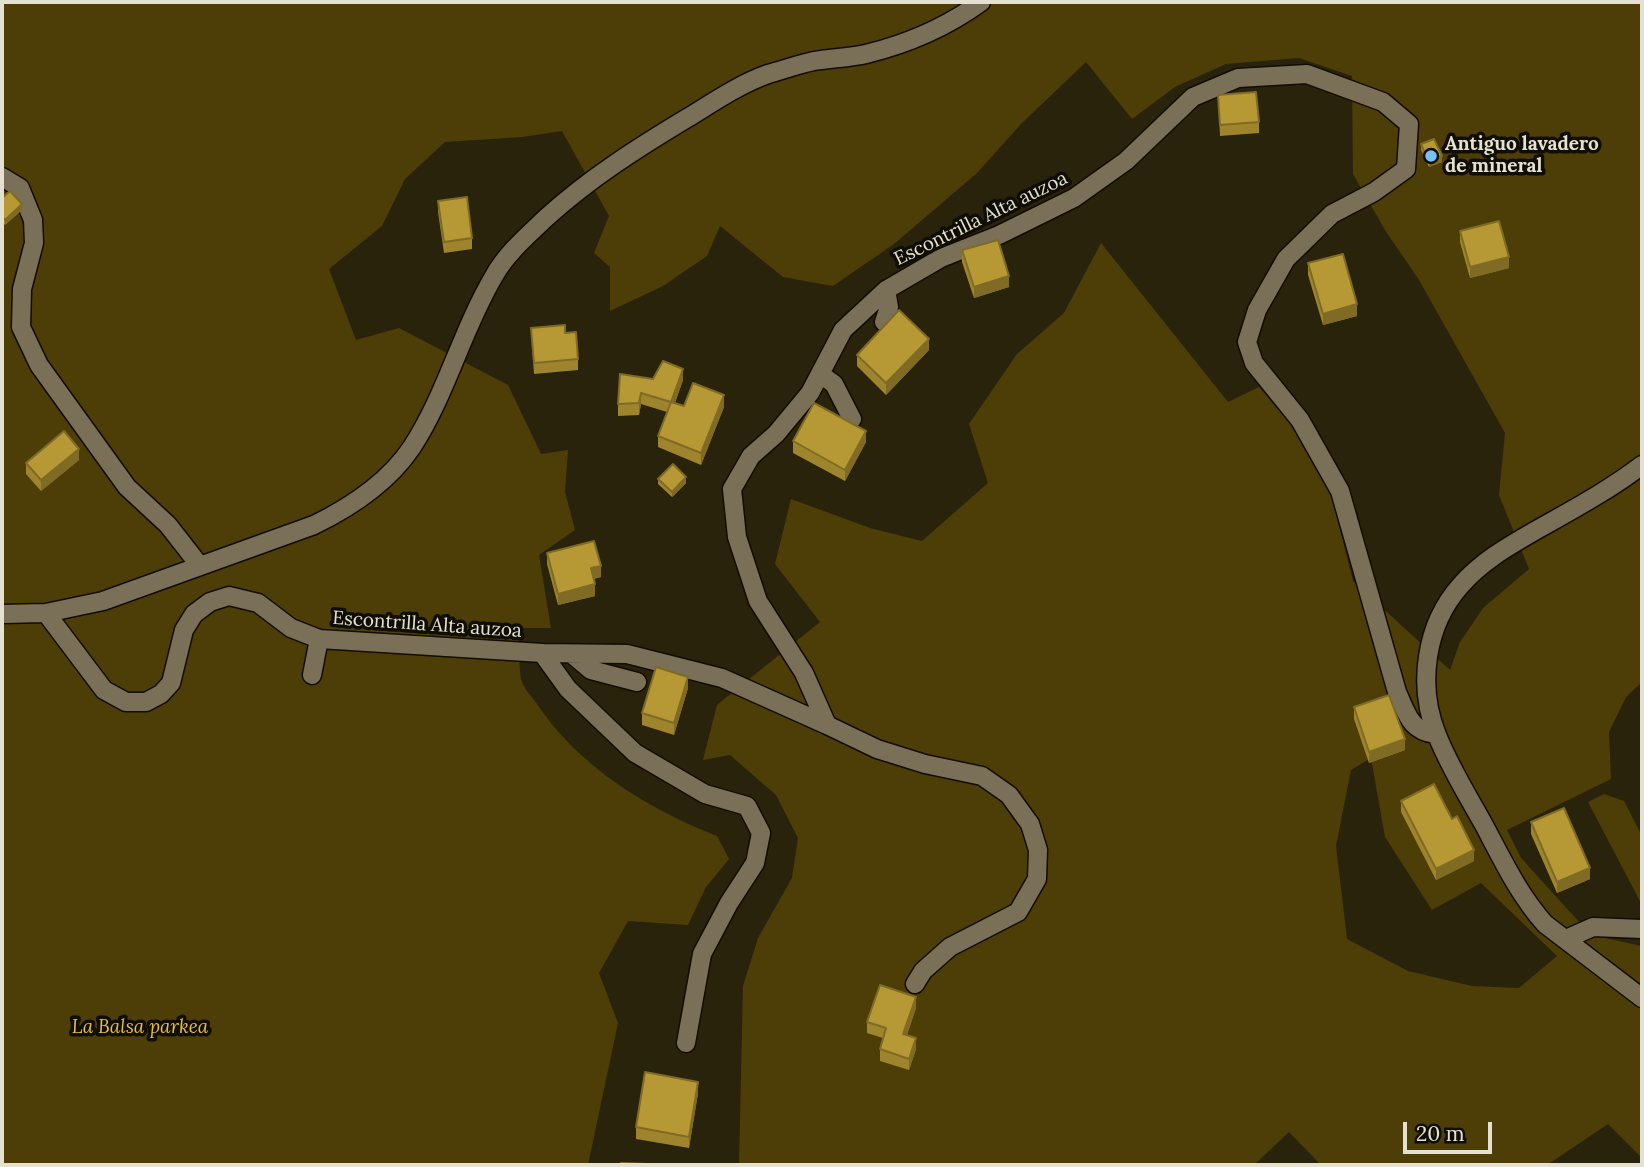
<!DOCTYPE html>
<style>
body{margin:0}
#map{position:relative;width:1644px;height:1167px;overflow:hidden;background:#2a230c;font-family:Lora,serif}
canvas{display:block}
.frame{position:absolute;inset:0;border:4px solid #e4e0d2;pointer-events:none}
.scale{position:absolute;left:1403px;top:1122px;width:89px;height:32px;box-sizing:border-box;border:4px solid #e4e0d2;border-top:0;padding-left:9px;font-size:21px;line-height:24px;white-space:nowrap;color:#e4e0d2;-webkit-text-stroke:5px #100d04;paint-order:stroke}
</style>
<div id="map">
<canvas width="1644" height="1167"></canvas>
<div class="frame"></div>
<div class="scale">20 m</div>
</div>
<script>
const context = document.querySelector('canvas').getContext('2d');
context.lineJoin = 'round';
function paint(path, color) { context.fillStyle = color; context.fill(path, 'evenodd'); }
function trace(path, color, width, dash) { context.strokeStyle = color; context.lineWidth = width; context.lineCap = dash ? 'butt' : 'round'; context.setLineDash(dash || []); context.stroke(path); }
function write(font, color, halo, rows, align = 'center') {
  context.font = font + ' Lora,serif'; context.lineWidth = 7; context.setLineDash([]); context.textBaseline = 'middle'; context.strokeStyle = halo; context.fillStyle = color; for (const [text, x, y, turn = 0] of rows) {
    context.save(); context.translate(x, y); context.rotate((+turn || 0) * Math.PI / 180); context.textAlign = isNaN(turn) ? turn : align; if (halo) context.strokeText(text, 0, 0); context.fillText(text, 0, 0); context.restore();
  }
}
paint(new Path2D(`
 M2 2H1642V682L1626 697 1609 732 1611 779 1507 830 1521 858 1591 935 1642 946V1158L1608 1124 1547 1165H1321L1289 1132 1254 1165H739L743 986 758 938 792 878 798 838 776 795 730 755 703 760 717 705 820 622 775 564 791 499 870 528 922 541 988 483 969 424 1017 354 1064 313 1101 243 1228 402 1259 387 1295 430 1331 494 1353 581 1450 670 1460 642 1483 608 1529 569 1499 495 1505 433 1419 280 1385 230 1353 174 1352 76 1299 58 1226 64 1175 87 1132 119 1086 62 1021 124 977 173 894 244 833 286 783 277 720 226 707 256 663 286 610 311V267L594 253 609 216 562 131 522 137 445 142 405 179 382 226 329 269 356 340 399 328 508 385 541 454 568 450 565 492 575 530 539 555 551 628H519C520 642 518 670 522 682 525 690 533 698 537 704 579 767 648 809 717 836L729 859 706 887 688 925 628 921 599 973 618 1023 588 1165H2ZM1371 758 1385 837 1432 910 1481 883 1557 956 1519 988 1472 986 1408 971 1347 939 1336 846 1351 770Z
 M1604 794 1624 801 1642 836V905L1588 802Z`), '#4d3e08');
const minor = new Path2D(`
 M2 177 20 188 33 220 34 243 22 289 21 327 39 365 127 487 168 525 200 566
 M884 322 889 307 886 290
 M820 374 834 384 852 419
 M1642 465C1608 491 1570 511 1533 532 1507 547 1481 562 1461 585 1425 625 1417 686 1437 735 1449 766 1468 796 1484 825 1502 859 1519 895 1545 924L1642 998
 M46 613 104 690 126 702H146L161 694 171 683 184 630 194 614 210 602 229 596 258 603 291 628 319 639 542 653 627 654 722 678 827 725 804 673 758 601 737 537 732 489 751 456 776 434 810 393 843 330 886 290 941 258 999 235 1074 198 1126 161 1193 97 1238 78 1307 74 1383 102 1409 124 1406 169 1374 192 1332 214 1286 259 1257 310 1247 342 1254 363 1300 420 1340 491 1397 692C1407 714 1410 731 1436 734
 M2 614 46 613 103 601 314 525C351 507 388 483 412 447 446 395 462 330 494 276 506 254 529 234 547 217 590 178 639 147 689 117 715 101 740 84 768 74 783 70 799 64 814 61 831 58 849 58 866 54 907 44 948 26 981 2
 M542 653 568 689 635 753 705 794 747 806 761 833 755 863 729 903 702 954 686 1043
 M572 654 591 670 637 682
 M312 675 319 639
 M827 725 877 749 925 764 982 776 1009 795 1030 824 1038 850 1037 879 1018 912 950 947 923 971 915 984
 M1566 939 1593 927 1642 929`);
trace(minor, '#130c00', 21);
trace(minor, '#797057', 18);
paint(new Path2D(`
 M1218 95 1259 122V133L1220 136Z
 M1421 144 1442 162 1429 167 1421 150Z
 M2 198 22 210 5 225 2 222Z
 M438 201 472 238V249L444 253 438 212Z
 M1460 231 1509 268 1470 278 1460 242Z
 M962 250 1009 287 974 298 962 262Z
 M1308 263 1357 316 1323 325 1308 275Z
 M531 328 565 333 578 359V370L534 374Z
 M929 350 886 395 857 366V355Z
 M653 379 683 380 675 403 684 406 724 407 701 465 658 447V436L667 412 641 404 639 415 618 416V404Z
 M793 441 866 442 845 481 793 453Z
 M79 460 41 491 26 474V463Z
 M658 479 686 483 672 497 658 484Z
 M547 553 601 577 594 579 595 596 558 605 547 564Z
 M688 688 674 735 642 725V713Z
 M1354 707 1405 750 1369 763 1354 719Z
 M1401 801 1474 861 1436 880 1401 812Z
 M1531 822 1590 879 1557 893 1531 834Z
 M916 1008 907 1035 916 1049 909 1070 880 1061V1049L883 1038 867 1033V1022Z
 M698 1093 689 1148 636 1139V1127Z`), '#9d842d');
paint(new Path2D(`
 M1442 156V162L1429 167V162Z
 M22 204V210L5 225V220Z
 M1509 257V268L1470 278V267Z
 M1009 276V287L974 298V287Z
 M1357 304V316L1323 325V314Z
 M929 339V350L886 395V383Z
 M683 369V380L671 413V402Z
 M641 393V404L639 415V403Z
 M724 395V407L701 465V453Z
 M866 431V442L845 481V470Z
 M79 449V460L41 491V480Z
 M686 477V483L672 497V492Z
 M601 566V577L591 579V568Z
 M595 584V596L558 605V594Z
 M688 677V688L674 735V723Z
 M1405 739V750L1369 763V752Z
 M1474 850V861L1436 880V869Z
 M1590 868V879L1557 893V882Z
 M916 997V1008L903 1045V1034Z
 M916 1038V1049L909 1070V1059Z
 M698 1082V1093L689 1148V1137Z`), '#7f6b24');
const building = new Path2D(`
 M1256 92 1259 122 1220 125 1218 95Z
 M1434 139 1442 156 1429 162 1421 144Z
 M10 191 22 204 5 220 2 216V198Z
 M467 197 472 238 444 242 438 201Z
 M1499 221 1509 257 1470 267 1460 231Z
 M998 240 1009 276 974 287 962 250Z
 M1343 254 1357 304 1323 314 1308 263Z
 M899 310 929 339 886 383 857 355Z
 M565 325V333L576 332 578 359 534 363 531 328Z
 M663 361 683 369 671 402 641 393 639 403 618 404 620 374 653 379Z
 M693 383 724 395 701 453 658 436 671 402 684 406Z
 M814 403 866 431 845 470 793 441Z
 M64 431 79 449 41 480 26 463Z
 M673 464 686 477 672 492 658 479Z
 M594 541 601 566 591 568 595 584 558 594 547 553Z
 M656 667 688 677 674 723 642 713Z
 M1389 695 1405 739 1369 752 1354 707Z
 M1434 784 1452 819 1457 816 1474 850 1436 869 1401 801Z
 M1564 808 1590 868 1557 882 1531 822Z
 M880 985 916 997 903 1034 916 1038 909 1059 880 1049 886 1028 867 1022Z
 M645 1072 698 1082 689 1137 636 1127Z
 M621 1163 649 1164V1165H621Z`);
paint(building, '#b69934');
trace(building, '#7f6b24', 2);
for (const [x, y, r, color] of [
 [1431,156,7,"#76c0f7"]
]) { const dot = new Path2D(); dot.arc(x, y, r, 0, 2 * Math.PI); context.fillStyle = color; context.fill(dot); trace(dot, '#100d04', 2.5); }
write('bold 19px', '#e4e0d2', '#100d04', [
 ["Antiguo lavadero",1445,145],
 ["de mineral",1445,167]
], 'left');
write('19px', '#e4e0d2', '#100d04', [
 ["Escontrilla Alta auzoa",981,219,-26],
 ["Escontrilla Alta auzoa",427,625,4]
]);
write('italic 19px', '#e5bf37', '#100d04', [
 ["La Balsa parkea",140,1028]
]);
</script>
